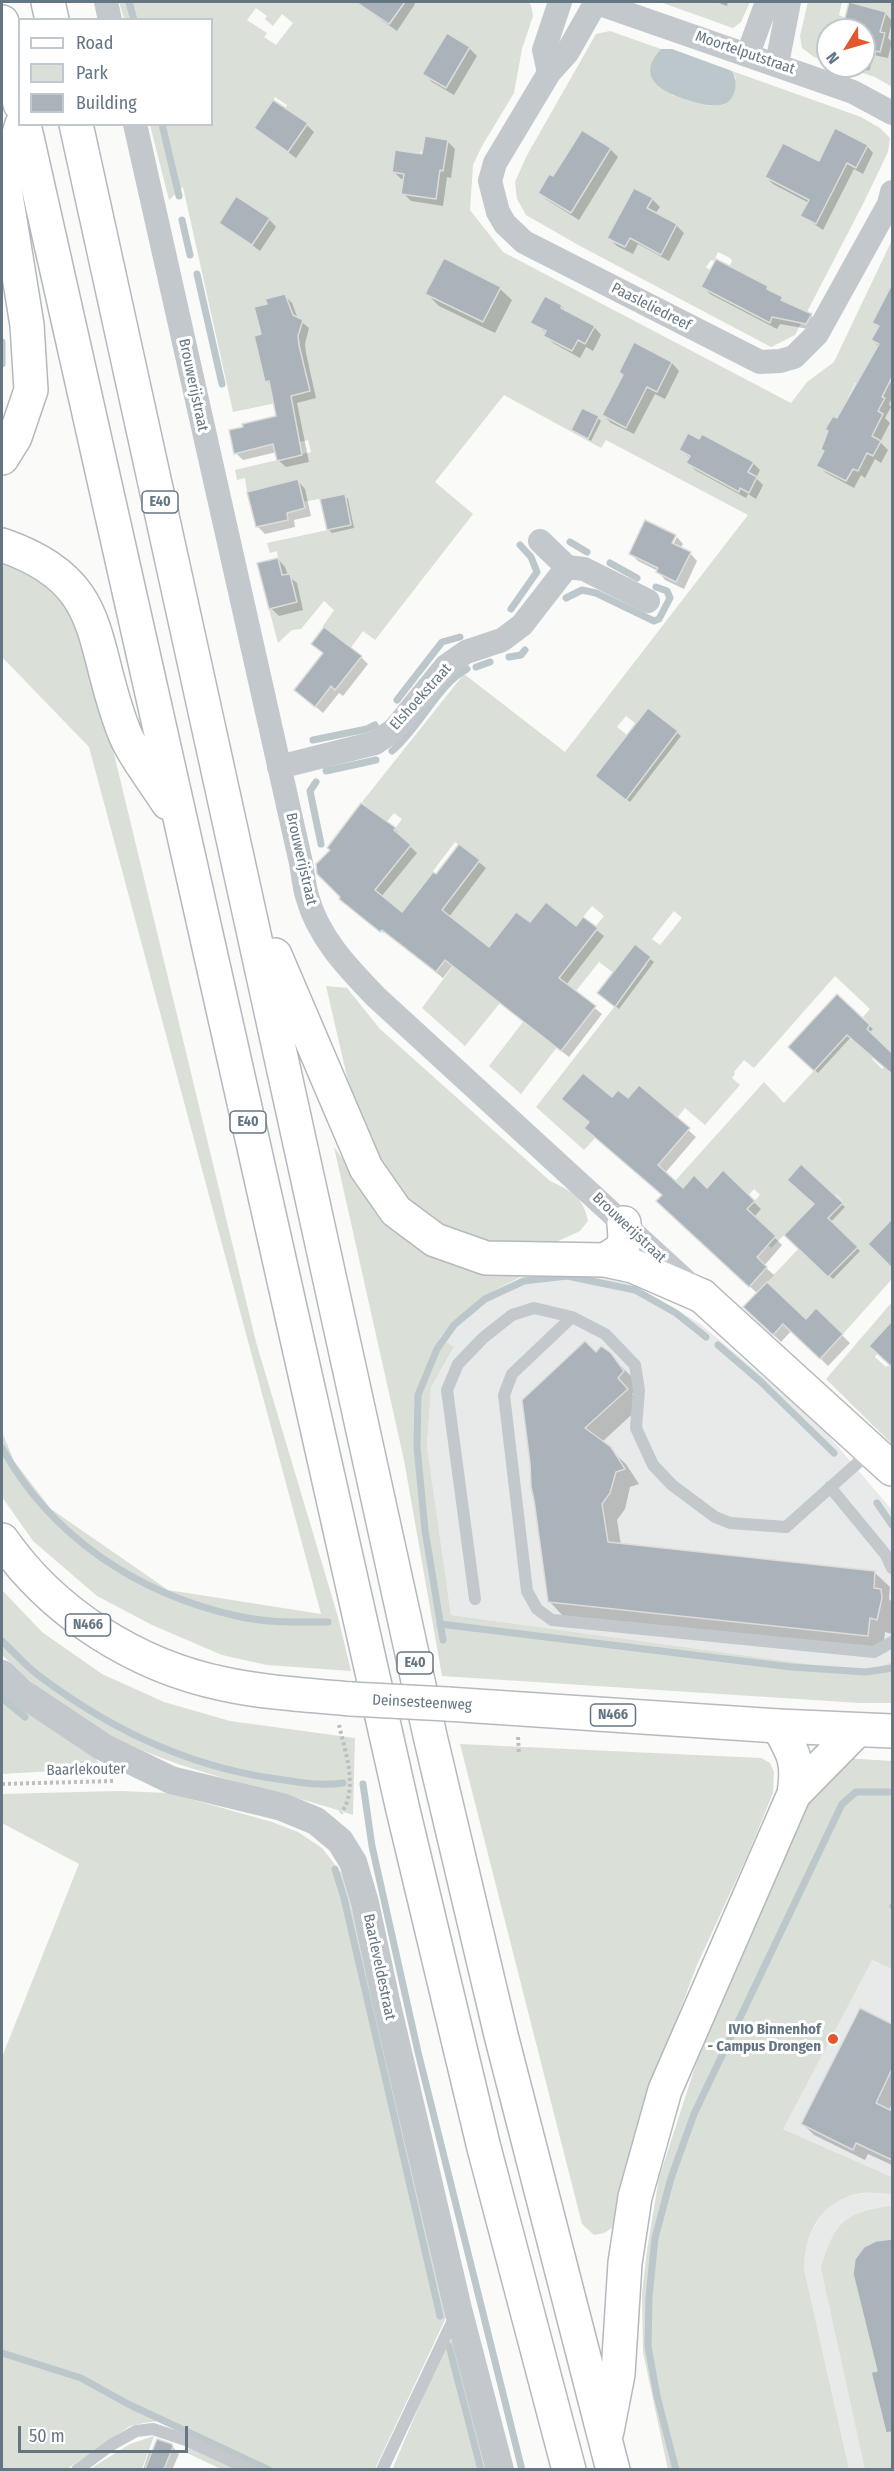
<!DOCTYPE html>
<style>
body{margin:0}
#map{position:relative;width:894px;height:2471px;overflow:hidden;background:#fafaf8;font-family:"Fira Sans Condensed",sans-serif}
canvas{display:block}
.frame{position:absolute;inset:0;border:3px solid #657683;pointer-events:none}
.legend{position:absolute;left:18px;top:18px;width:195px;height:108px;box-sizing:border-box;background:#fff;border:2px solid #c1c8cd;margin:0;padding:8px 10px;list-style:none;font-size:18px;color:#657683}
.legend li{display:flex;align-items:center;gap:12px;height:30px}
.legend b{width:30px;border:2px solid #c1c8cd}
.north{position:absolute;left:816px;top:18px;width:60px;height:60px;box-sizing:border-box;background:#fff;border:2px solid #c1c8cd;border-radius:50%;rotate:233deg;font-size:16px;font-weight:700;line-height:24px;text-align:center;color:#657683}
.north::after{content:'';display:block;margin:auto;width:21px;height:27px;background:#e4572e;clip-path:polygon(50% 0,100% 100%,50% 72%,0 100%)}
.scale{position:absolute;left:18px;top:2426px;width:170px;height:27px;box-sizing:border-box;border:3px solid #657683;border-top:0;padding-left:8px;font-size:18px;line-height:21px;white-space:nowrap;color:#657683;-webkit-text-stroke:4px #fff;paint-order:stroke}
</style>
<div id="map">
<canvas width="894" height="2471"></canvas>
<div class="frame"></div>
<ul class="legend">
<li><b style="height:8px;background:#fff"></b>Road</li>
<li><b style="height:16px;background:#dadfd7"></b>Park</li>
<li><b style="height:16px;background:#aab3b9"></b>Building</li>
</ul>
<div class="north">N</div>
<div class="scale">50 m</div>
</div>
<script>
const context = document.querySelector('canvas').getContext('2d');
context.lineJoin = 'round';
function paint(path, color) { context.fillStyle = color; context.fill(path, 'evenodd'); }
function trace(path, color, width, dash) { context.strokeStyle = color; context.lineWidth = width; context.lineCap = dash ? 'butt' : 'round'; context.setLineDash(dash || []); context.stroke(path); }
function write(font, color, halo, rows, align = 'center') {
  context.font = font + ' "Fira Sans Condensed",sans-serif'; context.lineWidth = 6; context.setLineDash([]); context.textBaseline = 'middle'; context.strokeStyle = halo; context.fillStyle = color; for (const [text, x, y, turn = 0] of rows) {
    context.save(); context.translate(x, y); context.rotate((+turn || 0) * Math.PI / 180); context.textAlign = isNaN(turn) ? turn : align; if (halo) context.strokeText(text, 0, 0); context.fillText(text, 0, 0); context.restore();
  }
}
paint(new Path2D(`
 M532 1272H588L634 1285 699 1323 816 1421 892 1510V1662L866 1672 451 1615 427 1446 431 1388 454 1348 438 1339 495 1290Z
 M828 1941 892 1969V2177L736 2108Z
 M875 2191 892 2195V2469H849L804 2269V2253L810 2234 821 2215 839 2198Z`), '#e8e9e9');
paint(new Path2D(`
 M119 2H356L390 25 405 2H528L531 5 533 16 522 49 514 93 482 146 473 165 470 210 503 252 791 403 807 382 834 362 892 240V295L885 309 873 323 879 326 871 340 892 351V1053L884 1046 872 1059 882 1069 892 1057V1234L885 1227 868 1244 892 1268V1279L843 1334 816 1308 792 1333 783 1324 796 1310 765 1284 843 1202 836 1194 820 1210 784 1235 771 1248 754 1231 762 1223 747 1209 760 1195 754 1189 741 1203 722 1171 707 1187 694 1175 683 1188 675 1181 764 1082 784 1103 847 1035 855 1042 870 1025 863 1017 870 1009 835 976 754 1068 744 1060 734 1072 735 1074 732 1078 740 1085 705 1125 685 1108 677 1118 628 1098 618 1090 612 1097 582 1073 561 1099 589 1122 584 1128 595 1138 584 1150 536 1107 647 965 638 957 635 944 615 974 599 962 576 991 556 975 566 969 598 928 596 926 604 916 592 906 571 932 561 914 546 902 530 922 516 912 484 953 458 933 463 926 447 914 427 928 480 860 455 842 386 933 380 932 398 909 374 890 411 845 394 830 402 819 394 813 373 839 374 813 362 802 464 674 565 752 748 515 606 440 601 448 504 395 435 482 473 514 375 640 363 631 342 660H331L321 651 333 634 323 626 334 610 324 601 301 629 292 630 278 643 269 609 297 602 290 574 276 577 272 560 278 558 277 551 270 553 267 543 351 525 345 494 303 502 282 483 247 492 245 478 237 480 235 470 311 452 308 440 292 444 278 438 273 416 294 412 291 400 233 412 183 187 169 200 150 125 212 124V20L124 19ZM256 8 267 16 265 19 273 26 282 14 293 23 276 45 264 37 267 33 247 20ZM447 33 470 47 445 88 422 74ZM275 97 287 105 286 108 308 124 288 152 254 128ZM425 136 448 140 443 171 404 174 392 171 395 150 419 153 423 150ZM236 196 269 218 252 244 219 223ZM444 258 501 288 483 322 425 294ZM545 296 562 305 561 308 595 326 585 344 578 340 572 351 544 336 546 331 531 322ZM265 299 290 305 293 318 301 319V327L297 331 300 344 291 347 306 374 310 391 298 394 278 378 265 381 254 336 265 333 260 331 254 308 267 304ZM634 342 672 362 657 392 647 387 625 428 602 415 623 375 619 372ZM890 380 878 411 883 414 872 436 881 441 873 456 867 453 858 471 853 469 846 481 816 466 824 451 821 449 826 441 824 439 849 403 846 401 855 383ZM688 434 753 462 748 472 749 492 740 488 738 491 687 464 690 456 679 450ZM648 708 678 731 626 800 627 735 617 727 626 716 636 724ZM674 911 682 918 660 945 652 939Z
 M660 2H750L741 22 733 28Z
 M808 2H842L839 15 845 18 842 30H828V62L814 57 802 48 800 36Z
 M845 2H892V87L875 77 841 66H864V48L880 52 885 33 880 32 885 12Z
 M610 31 661 49 655 56 672 95 711 106 723 105 736 78 732 71 861 117 880 128 890 138 888 152 864 202 795 335 771 347 580 246 526 215 517 199 515 182 526 157 596 34ZM582 130 611 148 571 213 538 193 549 174 553 176ZM634 188 653 198 647 208 677 224 661 254 630 238 625 247 607 238ZM718 252 730 258 732 261 728 269 768 286 767 289 782 298 779 318 772 317 770 322 714 291 712 293 701 287 710 270 706 267 711 260 714 261Z
 M2 558 31 567 68 601 93 667 256 1342 338 1617 351 1671 267 1665 222 1655 152 1625 97 1596 33 1541 2 1497V1432L14 1461 51 1509 168 1590 321 1614 89 747 2 657Z
 M453 966 500 1003 465 1046 422 1008Z
 M326 986 347 988 380 1029 550 1181C571 1191 583 1196 588 1221L580 1231 554 1243 480 1246 417 1214 373 1151 348 1081Z
 M523 1022 557 1047 521 1094 489 1066Z
 M334 1147 378 1210 532 1271 495 1290 439 1338 454 1347 431 1388 427 1446 451 1615 866 1672 892 1662V1703H860L442 1676 404 1460Z
 M892 1302V1327L872 1349 877 1354 875 1357 886 1367 889 1365 892 1367V1444L826 1379Z
 M2 1590 42 1632 102 1674 164 1702 230 1721 355 1738 353 1815C267 1786 174 1773 95 1727 60 1708 30 1682 2 1655Z
 M2 1690 95 1758 103 1768 2 1774Z
 M460 1744 761 1758 770 1763 774 1772 773 1793 748 1854 697 1965 644 2106 612 2228 604 2233 594 2235 582 2224Z
 M843 1758 892 1761V1898L889 1906 892 1908V1969L872 1960 783 2129 892 2177V2195C840 2183 804 2217 804 2269L849 2469 668 2470 643 2352 642 2294 647 2250 659 2178 697 2061 816 1787Z
 M119 1791 169 1793 272 1822 298 1832 322 1848 342 1874 356 1923 449 2311 375 2469H221L187 2453 193 2435 159 2421 144 2423 130 2426 67 2469H2V2057L79 1864 2 1823V1794Z
 M889 2206 892 2207V2241C868 2238 855 2250 853 2274L877 2371 871 2372 883 2421 892 2419V2469H865L821 2268C835 2223 842 2214 889 2206Z
 M456 2332 492 2469 392 2470 442 2352Z
 M154 2436 142 2469H90L130 2444Z`), '#dadfd7');
paint(new Path2D(`
 M661 49H672L732 71C739 82 736 102 721 105 710 107 698 103 688 100 661 92 635 77 661 49Z`), '#bbc7cb');
paint(new Path2D(`
 M356 2H413L415 4 397 31Z
 M716 2H728L727 6Z
 M885 13 892 21 888 38 892 42 888 58 864 53V30H844Z
 M448 35 469 48 477 56 454 95 432 82 424 74Z
 M307 125 314 132 296 158 256 128Z
 M447 141 455 149 451 178 447 177 443 206 411 201 403 193 405 179H401L393 171Z
 M867 146 873 153 863 174 854 169 823 230 802 216 809 203 773 184 766 177 819 163Z
 M610 149 618 157 579 220 547 200 539 193 554 178Z
 M652 199 660 207 655 214 676 225 684 233 669 261 638 244 633 254 617 246 609 238Z
 M269 219 276 227 260 251 221 222Z
 M702 286 767 288 787 304 811 315 818 323 814 330 780 324 777 329 710 294Z
 M500 289 512 300 495 333 439 306 427 294Z
 M285 296 292 303 298 319 309 328 305 344 306 353 316 398 297 403 309 462 286 467 278 460 277 452 243 460 236 453 278 417 271 386 267 381 263 335 268 306Z
 M892 298V377L890 382 892 385V398L889 404 891 407 885 418 890 423 880 442 888 450 881 463 875 459 865 478 861 475 854 488 826 473 818 465 838 420 879 347 873 340 879 328 874 322 886 311Z
 M561 306 570 314 594 327 601 335 593 351 586 347 580 358 553 343 545 335 546 333 532 322Z
 M635 344 672 363 679 371 665 399 655 394 634 434 611 423 603 415 624 375Z
 M598 418 601 421 591 441 573 430Z
 M681 450 753 463 760 470 756 478 763 485 756 499 748 494 746 498 695 470 688 463 691 459Z
 M298 481 305 489 311 516 294 520 295 527 265 534 257 526Z
 M344 496 348 499 354 528 332 533 328 529Z
 M675 536 668 549 670 551 677 537 683 544 680 549 690 553 697 561 684 589 665 580 658 571 638 561 630 553Z
 M278 559 285 567 288 576 297 583 303 610 279 616 271 608Z
 M361 657 368 664 343 696 339 693 323 713 296 690Z
 M649 710 681 736 630 802 601 780Z
 M395 829 401 836 400 837 417 853 381 897 402 914 437 876 459 846 486 868 449 917 489 949 530 924 576 928 583 919 604 936 566 985 602 1014 569 1057 453 965 443 978 341 899Z
 M635 946 654 962 619 1009 603 996Z
 M837 996 873 1029 869 1033 892 1055V1073L851 1037 818 1073 790 1047Z
 M612 1100H628L688 1130 696 1137 665 1173 683 1190H707L723 1173 761 1209 754 1217 782 1245 764 1266 774 1275 766 1283 806 1321 816 1310 850 1343 828 1366 792 1330 781 1342 753 1315 758 1294 666 1209 664 1196Z
 M801 1166 845 1207 830 1223 860 1251 833 1279 786 1235 816 1204Z
 M892 1329V1366L880 1355Z
 M596 1354 618 1363 634 1379 638 1387 632 1394 642 1405 602 1442 626 1464 639 1484 630 1487 625 1509 617 1520 621 1545 874 1572 890 1587 889 1599 892 1602V1634L885 1632 883 1650 564 1617 549 1601Z
 M892 1899V1910L889 1906Z
 M861 2010 892 2026V2103L889 2111 892 2113V2165L868 2154 865 2160 814 2135 803 2124Z
 M876 2243H892V2429L884 2421 878 2372Z
 M171 2445 179 2454 172 2470H143L149 2452 153 2454Z`), '#0003');
trace(new Path2D(`
 M129 2 134 20
 M162 124 179 196
 M182 220 190 255
 M197 274 222 384
 M2 364V342
 M570 542 587 552
 M610 563 637 578
 M566 598 582 590 596 593 654 621 659 619 670 598 667 591 656 587
 M511 609 537 572 531 557 520 545
 M509 657 521 655 525 650
 M476 667 490 662
 M397 700 442 642 460 637
 M313 740 367 729 375 725
 M392 751C419 729 439 683 467 669
 M326 771 376 760
 M316 782 310 791 321 844
 M718 1345 760 1381 834 1453
 M2 1448C51 1537 138 1594 237 1616 266 1623 298 1622 328 1622
 M877 1503 892 1525
 M440 1624 791 1667 866 1672 892 1668
 M443 1640 425 1530 417 1447 418 1395 437 1349 454 1325 485 1299 524 1281 567 1276 635 1290 676 1313 706 1337
 M2 1641C15 1653 27 1668 42 1678 113 1731 195 1769 284 1780 303 1783 323 1786 343 1783
 M2 1698 25 1717
 M363 1784 372 1846 418 2052 522 2470
 M335 1869 344 1898 440 2316
 M449 2346 481 2470
 M2 2353 81 2378 128 2404 269 2470
 M676 2470 657 2396 648 2346 649 2297 655 2238 671 2178 694 2114 842 1804 856 1792H892`), '#bbc7cb', 7);
const building = new Path2D(`
 M356 2H405L389 24Z
 M849 2 886 12 880 32 885 33 880 52 876 51 870 71H864V30H842Z
 M447 33 470 47 446 88 422 74Z
 M273 100 308 123 288 152 254 128Z
 M835 128 868 145 856 168 847 163 816 224 800 216 809 200 765 177 783 143 819 161Z
 M582 130 611 148 571 213 538 193 549 174 553 176Z
 M425 136 448 140 443 171 440 170 436 199 401 194 404 174 392 172 395 150 422 154Z
 M634 188 653 198 647 208 677 224 661 255 630 238 625 247 607 238Z
 M236 196 270 218 252 245 219 223Z
 M444 258 501 287 483 322 425 294Z
 M716 259 768 286 767 289 783 297 781 300 812 314 806 324 772 317 770 323 701 287Z
 M892 284V377L882 397 885 398 878 411 883 414 872 436 881 441 873 456 867 453 858 471 853 469 846 481 816 466 824 451 821 449 828 431 825 429 833 416 837 418 879 344 871 340 879 326 872 323Z
 M285 294 293 315 303 320 298 336 299 345 310 391 291 396 302 455 277 461 273 444 234 454 229 430 243 427 242 424 276 416 269 381 265 382 254 336 261 334 254 307 267 304 265 299Z
 M545 296 562 305 561 308 595 326 585 344 578 340 572 351 543 336 546 331 530 323Z
 M634 342 672 362 657 392 647 387 626 428 602 415 623 375 619 372Z
 M582 408 599 416 588 439 571 430Z
 M688 433 699 439 702 434 754 462 748 472 757 477 749 493 740 488 739 492 686 463 690 456 679 450Z
 M298 479 305 508 287 513 288 520 256 527 247 492Z
 M345 494 351 525 327 530 320 499Z
 M645 520 676 535 672 543 691 552 676 582 656 572 658 568 629 554Z
 M278 558 282 575 290 574 297 602 269 609 257 563Z
 M324 627 362 656 335 690 331 686 315 707 294 690 323 653 311 644Z
 M648 708 678 731 626 800 595 776Z
 M361 803 396 828 394 830 411 845 375 890 402 912 433 872 436 874 459 844 480 860 442 910 489 947 516 912 530 922 546 902 576 926 583 917 598 928 559 978 596 1006 561 1051 445 960 436 972 382 930 380 932 339 899 340 897 317 874 316 864 330 850 327 848Z
 M635 944 651 957 615 1007 597 993Z
 M837 994 870 1025 867 1029 892 1053V1074L847 1035 814 1071 788 1047Z
 M583 1073 612 1097 618 1090 628 1098 639 1085 690 1128 658 1165 683 1188 694 1175 707 1188 723 1170 755 1201 747 1209 776 1236 757 1257 767 1267 749 1287 656 1201 662 1195 584 1128 589 1122 561 1099Z
 M801 1164 843 1203 828 1218 858 1247 828 1277 784 1235 814 1204 787 1180Z
 M892 1219V1268L868 1244Z
 M767 1282 806 1319 816 1308 843 1334 820 1359 783 1324 773 1335 743 1307Z
 M892 1321V1367L869 1346Z
 M585 1341 596 1352 601 1346 611 1353 624 1371 618 1378 628 1389 585 1428 611 1447 625 1469 616 1472 610 1493 602 1504 608 1542 875 1571 874 1588 881 1589 882 1598 877 1620 870 1618 868 1636 548 1602 534 1500 531 1487 530 1463 522 1400Z
 M860 2008 892 2024V2069L876 2103 892 2111V2160L856 2143 853 2150 801 2124Z
 M892 2239V2432L886 2433 871 2372 877 2371 853 2274 855 2259 864 2247 876 2241Z
 M157 2439 172 2444 173 2447 164 2469H145Z`);
paint(building, '#aab3b9');
trace(building, '#dcdcda', 1.5);
const primary = new Path2D(`
 M702 1296 892 1469
 M2 1540C53 1613 136 1666 224 1684 266 1693 308 1695 351 1699
 M447 1704 778 1726 892 1731`);
const motorway = new Path2D(`
 M48 2 52 20
 M2 22 20 104
 M24 124 403 1810 484 2148 569 2470
 M76 124 431 1740 501 2035 613 2470
 M2 458 15 437 31 390 27 325 4 183 22 124
 M2 545C108 581 89 641 123 729 131 752 154 781 168 803
 M275 955 366 1168 396 1211 435 1240 486 1258 605 1260 633 1266 702 1296
 M605 1260 622 1249 625 1238 624 1223
 M794 1794 856 1731
 M607 2431 618 2374 625 2263 635 2197 665 2090 794 1794C799 1762 794 1753 778 1726`);
trace(primary, '#b5babe', 36);
trace(motorway, '#b4b9bd', 36);
trace(new Path2D(`
 M339 1725C345 1751 359 1789 341 1813
 M518 1737 519 1754
 M2 1784 113 1781`), '#bbbfc2', 4, [3, 3]);
trace(new Path2D(`
 M572 1317 512 1374 504 1395 527 1591 537 1609 552 1620 874 1652 892 1642
 M830 1487 886 1555 892 1568
 M475 1599 447 1390 458 1364 483 1338 512 1315 534 1308 572 1317 605 1334 635 1365 639 1390 636 1428 653 1465 672 1485 715 1517 730 1523 786 1527 871 1451
 M77 2470 111 2445 136 2431 153 2429 186 2440 251 2470
 M382 2470 455 2316`), '#c3c8cc', 12);
trace(new Path2D(`
 M106 2 110 20
 M594 2 853 92 892 113
 M596 2 567 53 549 73 495 163 490 181 498 212 505 224 524 242 760 362 780 361 794 357 817 334 889 204 892 192
 M748 54 767 2
 M777 64 789 2
 M549 73 544 50 560 2
 M135 124 301 863C303 874 304 886 307 896 318 937 347 967 376 997L689 1284
 M540 541 567 567
 M279 767 375 743 394 730 446 666 466 652 502 640 522 625 567 567 584 569 648 601`), '#c3c8cc', 24);
trace(new Path2D(`
 M2 1674 22 1693 103 1747 171 1780 282 1807 316 1821 340 1841 353 1862 365 1903 386 2001 458 2309 500 2470`), '#c3c8cc', 28);
trace(primary, '#fff', 33);
trace(motorway, '#fff', 33);
const primaryBridge = new Path2D(`
 M351 1699 447 1704`);
trace(primaryBridge, '#b5babe', 36, []);
trace(primaryBridge, '#fff', 33);
for (const [x, y, r, color] of [
 [833,2039,6,"#e4572e"]
]) { const dot = new Path2D(); dot.arc(x, y, r, 0, 2 * Math.PI); context.fillStyle = color; context.fill(dot); trace(dot, '#fff', 2); }
for (const [x, y, w] of [
 [160,502,36],
 [248,1122,36],
 [88,1625,45],
 [415,1663,36],
 [613,1715,45]
]) { const box = new Path2D(); box.roundRect(x - w / 2, y - 11, w, 22, 4.5); context.fillStyle = '#fff'; context.fill(box); trace(box, '#657683', 1.5); }
write('bold 14px', '#657683', null, [
 ["E40",160,502],
 ["E40",248,1122],
 ["N466",88,1625],
 ["E40",415,1663],
 ["N466",613,1715]
]);
write('15px', '#657683', '#fff', [
 ["Moortelputstraat",745,53,19],
 ["Paasleliedreef",651,307,27],
 ["Brouwerijstraat",193,385,78],
 ["Elshoekstraat",421,697,-48],
 ["Brouwerijstraat",301,859,77],
 ["Brouwerijstraat",629,1228,43],
 ["Deinsesteenweg",422,1703,3],
 ["Baarlekouter",86,1770,-1],
 ["Baarleveldestraat",379,1967,78]
]);
write('bold 15px', '#657683', '#fff', [
 ["IVIO Binnenhof",821,2030],
 ["- Campus Drongen",821,2047]
], 'right');
</script>
